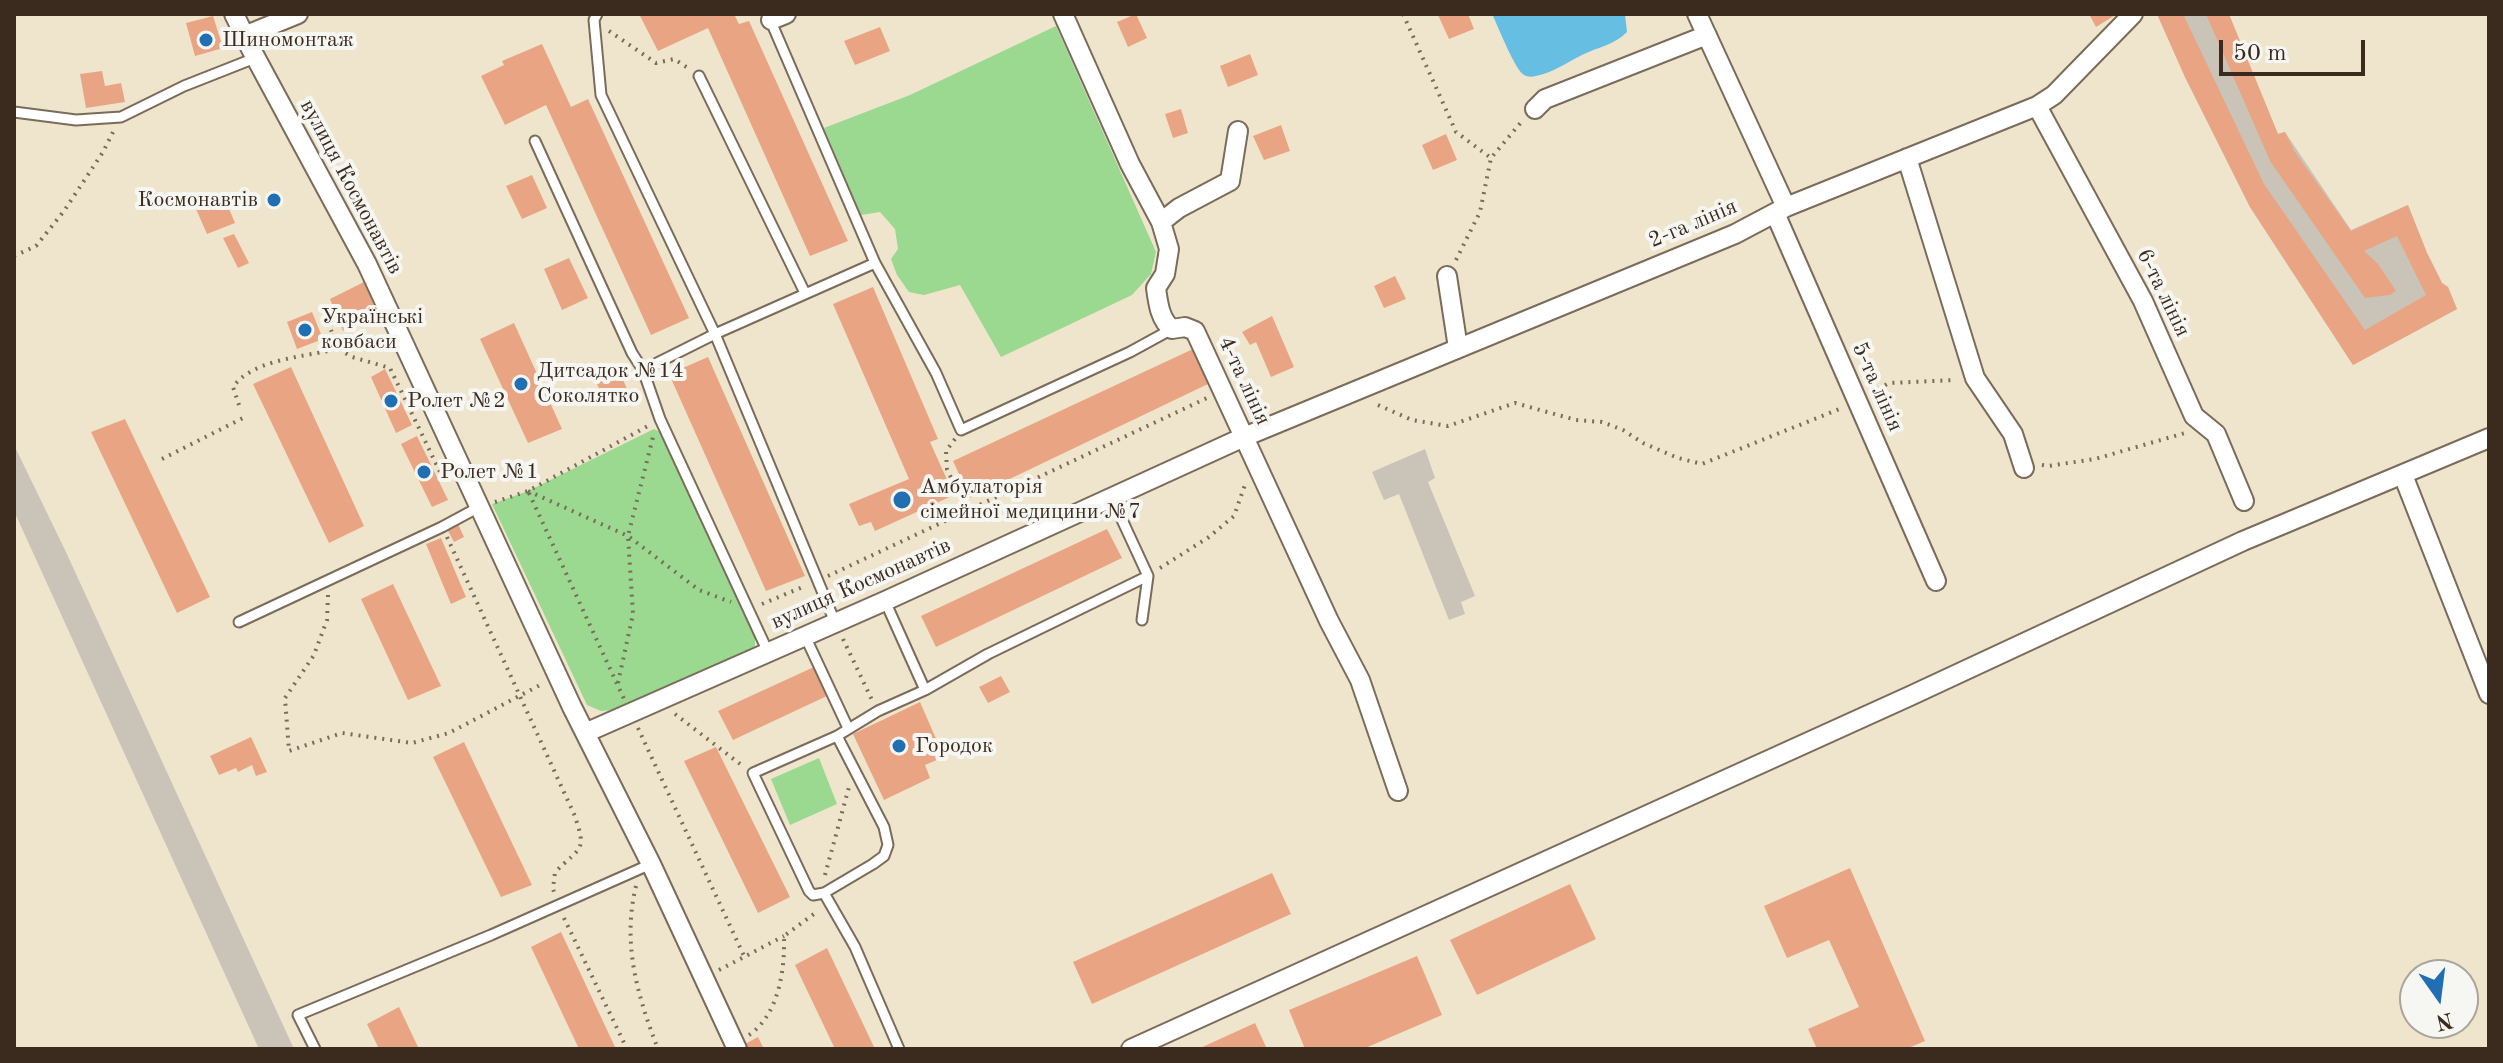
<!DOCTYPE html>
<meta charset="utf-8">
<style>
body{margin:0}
#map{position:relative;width:2503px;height:1063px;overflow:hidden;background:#efe5cc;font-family:"Old Standard TT",serif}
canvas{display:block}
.frame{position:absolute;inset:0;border:16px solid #3b2a1e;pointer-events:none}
.north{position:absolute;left:2399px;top:959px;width:80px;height:80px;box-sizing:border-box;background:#f6f6f2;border:2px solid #aba49d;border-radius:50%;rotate:166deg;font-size:22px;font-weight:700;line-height:32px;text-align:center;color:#3b2a1e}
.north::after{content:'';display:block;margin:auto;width:28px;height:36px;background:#1f6fb2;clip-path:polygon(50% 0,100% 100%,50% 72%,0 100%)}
.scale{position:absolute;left:2219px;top:40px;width:146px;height:36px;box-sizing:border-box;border:4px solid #3b2a1e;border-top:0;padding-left:10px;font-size:24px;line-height:28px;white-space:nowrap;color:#3b2a1e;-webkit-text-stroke:6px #f6f6f2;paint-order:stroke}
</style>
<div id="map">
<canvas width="2503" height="1063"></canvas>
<div class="frame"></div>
<div class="north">N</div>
<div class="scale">50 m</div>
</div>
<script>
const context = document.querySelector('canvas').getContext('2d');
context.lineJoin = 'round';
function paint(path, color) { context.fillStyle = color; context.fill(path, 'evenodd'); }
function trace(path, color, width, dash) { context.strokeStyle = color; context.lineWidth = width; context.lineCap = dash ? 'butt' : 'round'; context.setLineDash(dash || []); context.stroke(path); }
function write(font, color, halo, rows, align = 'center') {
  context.font = font + ' "Old Standard TT",serif'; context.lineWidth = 8; context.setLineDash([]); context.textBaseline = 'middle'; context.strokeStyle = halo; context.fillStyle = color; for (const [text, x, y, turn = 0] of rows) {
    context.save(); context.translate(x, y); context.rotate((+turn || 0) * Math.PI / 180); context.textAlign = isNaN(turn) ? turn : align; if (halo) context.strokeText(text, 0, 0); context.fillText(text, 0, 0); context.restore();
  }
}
paint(new Path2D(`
 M2157 14H2227L2278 134 2285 132 2351 230 2408 205 2427 253 2442 283 2448 287 2457 309 2353 365 2250 207 2185 77Z
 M14 445 65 550 294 1049H259L14 511Z
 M1425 449 1435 478 1428 482 1475 596 1461 602 1465 614 1449 620 1399 494 1384 500 1372 472Z`), '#cac3b8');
paint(new Path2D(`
 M1056 26 1156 252 1151 274 1132 295 1001 357 960 285 924 295 909 292 897 275 891 259 898 249 895 229 880 212 861 215 824 128 910 95Z
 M654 429 662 433 755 635V646L751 651 613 710 601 711 587 705 492 504 528 491Z
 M819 758 837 804 790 825 771 779Z`), '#9ad98f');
paint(new Path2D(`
 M1492 14H1625L1627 32C1614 45 1598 47 1582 55 1568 62 1552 73 1536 76 1532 77 1527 77 1524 75 1515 70 1498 26 1492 14Z`), '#66bfe3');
paint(new Path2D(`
 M639 14H734L739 24 749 21 848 241 810 256 708 28 658 51Z
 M1136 14 1147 38 1128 47 1117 22Z
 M1441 14H1468L1474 29 1449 39 1438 15Z
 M2089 14H2117L2096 27Z
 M2157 14H2183L2264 184 2365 330 2426 295 2397 236 2364 251 2378 264 2396 291 2390 295 2365 298 2270 161 2206 14H2229L2278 134 2285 132 2295 152 2351 231 2408 205 2427 253 2442 283 2448 287 2457 309 2353 365 2250 207 2185 77Z
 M213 16 223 48 195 56 186 23Z
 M880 27 890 51 855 65 844 41Z
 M542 44 571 107 588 99 689 318 651 335 546 105 505 125 481 76 504 65 502 61Z
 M1250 54 1258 75 1228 87 1220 66Z
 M102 71 105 86 121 83 125 102 86 108 80 74Z
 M1181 109 1188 133 1173 138 1165 114Z
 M1281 125 1290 151 1264 160 1253 136Z
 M1446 134 1457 160 1433 170 1422 145Z
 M532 175 547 208 522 219 506 186Z
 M222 192 235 223 207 234 192 200Z
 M234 234 249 263 238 268 223 238Z
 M569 258 588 298 562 310 544 269Z
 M1395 276 1406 299 1384 308 1374 286Z
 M364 282 378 314 343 331 330 299Z
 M873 287 938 439 930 442 954 495 875 531 871 522 859 526 849 504 909 479 833 304Z
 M312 312 323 339 297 349 287 322Z
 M1272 316 1294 367 1271 377 1256 342 1250 345 1242 332Z
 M514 323 562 429 528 443 480 339Z
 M1193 349 1208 384 970 498 953 461Z
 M708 357 805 576 766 591 669 374Z
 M291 367 364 526 329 543 253 384Z
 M618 368 630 396 608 406 595 380Z
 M385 369 412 425 396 433 371 377Z
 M125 419 210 597 177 613 91 432Z
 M417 436 448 500 432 507 401 444Z
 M458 524 464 537 454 542 447 529Z
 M1107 529 1122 558 936 647 921 616Z
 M441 538 466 597 451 604 426 544Z
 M393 584 441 686 408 700 361 599Z
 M814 667 827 696 733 740 718 711Z
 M1001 676 1010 692 988 703 979 687Z
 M920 702 944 757 925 765 930 778 884 800 853 734Z
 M251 737 267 772 256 776 252 765 238 772 236 768 219 775 210 756Z
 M464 742 532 885 501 897 433 757Z
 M716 747 790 897 758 913 684 761Z
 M1850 868 1925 1041 1906 1049H1817L1808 1029 1859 1007 1829 940 1787 958 1764 906Z
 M1272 873 1291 914 1092 1004 1073 962Z
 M1570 884 1596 939 1477 995 1450 940Z
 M561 932 616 1049H579L531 947Z
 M827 948 875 1049H835L795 965Z
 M1417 956 1442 1015 1363 1049H1305L1289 1010Z
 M399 1007 419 1049H379L367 1024Z
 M1255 1023 1267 1049H1198Z
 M758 1037 764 1049H748L745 1044Z`), '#e9a583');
const service = new Path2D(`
 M597 14 594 20 601 95 715 334 835 622
 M769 17 875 263 936 373 961 430 1130 352 1172 329
 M699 76 805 293
 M14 112 76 120 121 117 184 86 255 58
 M535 141 632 353 643 370 660 419 768 652
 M643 370 715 334 875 263
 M885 601 925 690
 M1142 620 1148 576
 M239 622 442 527 481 506
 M805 636 848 728
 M824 893 873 864 884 856 888 845 884 827 837 736
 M315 1049 298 1015 491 935 651 864
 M899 1049 855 947 824 893 813 895 809 891 753 773 837 736 878 711 925 690 988 654 1148 576 1111 496`);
const minor = new Path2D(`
 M234 14 251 49 367 264 572 707 651 864 737 1049
 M1063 14 1130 164 1161 222 1169 249 1165 274 1156 288C1158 303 1160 320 1172 329L1185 327 1195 331 1329 621 1360 680 1398 791
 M1697 14 1786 207
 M771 20 786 14
 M244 36 298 14
 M2037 106 2143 301 2194 416 2216 434 2244 501
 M1535 109 1545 99 1707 35
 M1907 158 1975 378 2013 434 2024 468
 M1775 213 1936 581
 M1161 222 1179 208 1230 181 1238 131
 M1447 276 1458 348
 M2403 475 2489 694
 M585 733 885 601 1244 437 1735 234 1786 207 2037 106 2054 95 2133 14
 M1131 1049 1910 696 2243 541 2489 438`);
trace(service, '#7a6b5b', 13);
trace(minor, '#7a6b5b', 22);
trace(new Path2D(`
 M1403 14 1456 132 1491 158
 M609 31 656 63 674 59 688 68
 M14 256 36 246 64 211 103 152 114 130
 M1456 260 1480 212 1491 158 1523 120
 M332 345 352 357 390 368 440 472
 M1871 393 1889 383 1956 380
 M239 405 233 387C251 361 299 357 328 351L334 339 331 330
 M1378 405 1412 420 1448 426 1515 403 1576 420 1602 422 1623 430 1643 443 1678 458 1702 464 1842 408
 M955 439 946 451 947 469 966 510
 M162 459 245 417
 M2042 465 2048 466 2095 459 2185 433
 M528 491 628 536 699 590 731 602
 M529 493 624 699
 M495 502 528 491 648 426
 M447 537 574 814C587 851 582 846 555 872L553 889 555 895
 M1160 568 1209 537 1234 516 1246 482
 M828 576 1207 398
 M328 595 327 620 314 655 285 698 289 751 342 733 412 743 449 733 544 683
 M762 604 805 586
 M843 639 872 700
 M618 683 633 614 628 536 653 437
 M675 714 744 767
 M638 728 744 956
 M825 875 849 787
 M636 886C622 943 637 995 658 1049
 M564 918 627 1049
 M719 970 784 936
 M749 1035C779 1014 785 970 784 936L818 911`), '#7a6b5b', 4, [2, 6]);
trace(service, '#fff', 9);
trace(minor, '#fff', 18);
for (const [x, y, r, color] of [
 [206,40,8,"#1f6fb2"],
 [274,200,8,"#1f6fb2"],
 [305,330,8,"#1f6fb2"],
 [521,384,8,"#1f6fb2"],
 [391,401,8,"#1f6fb2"],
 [424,472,8,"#1f6fb2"],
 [902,500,10,"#1f6fb2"],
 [899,746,8,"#1f6fb2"]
]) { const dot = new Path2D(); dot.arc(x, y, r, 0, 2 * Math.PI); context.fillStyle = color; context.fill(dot); trace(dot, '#f6f6f2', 3); }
write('22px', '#3b2a1e', '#f6f6f2', [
 ["Шиномонтаж",222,40],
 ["Космонавтів",258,200,"right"],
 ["Українські",321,317],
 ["ковбаси",321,342],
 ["Дитсадок №14",537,371],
 ["Соколятко",537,396],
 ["Ролет №2",407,401],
 ["Ролет №1",440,472],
 ["Амбулаторія",920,487],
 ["сімейної медицини №7",920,512],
 ["Городок",915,746]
], 'left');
write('22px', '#3b2a1e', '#f6f6f2', [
 ["вулиця Космонавтів",351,187,62],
 ["2-га лінія",1693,224,-23],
 ["6-та лінія",2163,293,64],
 ["4-та лінія",1244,381,65],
 ["5-та лінія",1877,387,66],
 ["вулиця Космонавтів",861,584,-24]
]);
</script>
